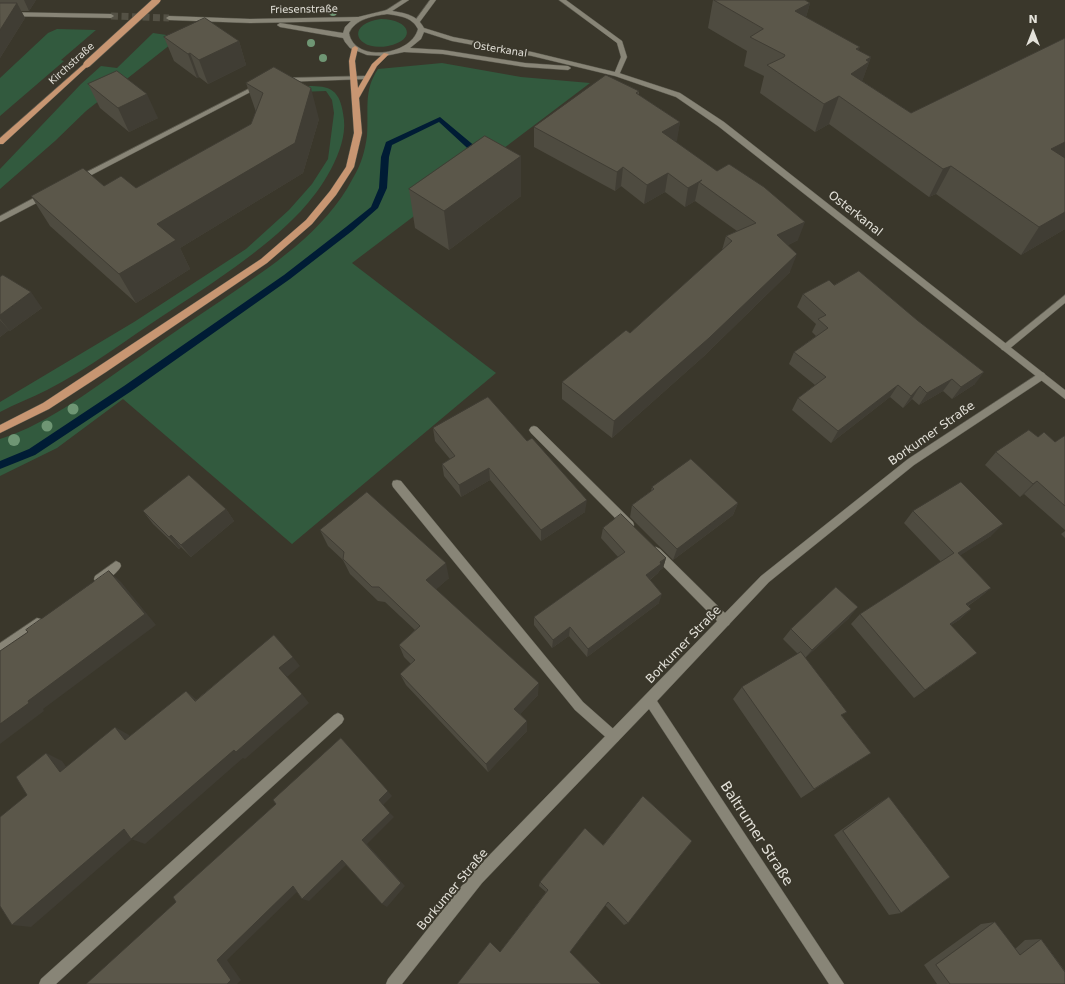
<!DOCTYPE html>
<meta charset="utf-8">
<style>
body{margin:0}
#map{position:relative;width:1065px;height:984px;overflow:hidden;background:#3a372b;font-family:"DejaVu Sans",sans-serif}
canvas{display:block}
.north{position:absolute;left:1013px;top:12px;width:40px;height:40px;-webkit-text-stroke:3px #3a372b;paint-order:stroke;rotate:0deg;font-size:11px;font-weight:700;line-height:16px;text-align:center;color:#e4e2da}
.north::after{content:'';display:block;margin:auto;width:14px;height:18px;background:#e4e2da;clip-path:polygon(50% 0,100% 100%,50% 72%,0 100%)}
</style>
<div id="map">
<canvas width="1065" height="984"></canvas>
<div class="north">N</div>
</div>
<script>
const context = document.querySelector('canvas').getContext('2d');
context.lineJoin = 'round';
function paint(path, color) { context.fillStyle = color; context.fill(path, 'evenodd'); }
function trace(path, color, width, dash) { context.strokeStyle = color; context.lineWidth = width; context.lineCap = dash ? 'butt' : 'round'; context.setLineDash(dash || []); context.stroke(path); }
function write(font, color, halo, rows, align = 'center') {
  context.font = font + ' "DejaVu Sans",sans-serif'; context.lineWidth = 4; context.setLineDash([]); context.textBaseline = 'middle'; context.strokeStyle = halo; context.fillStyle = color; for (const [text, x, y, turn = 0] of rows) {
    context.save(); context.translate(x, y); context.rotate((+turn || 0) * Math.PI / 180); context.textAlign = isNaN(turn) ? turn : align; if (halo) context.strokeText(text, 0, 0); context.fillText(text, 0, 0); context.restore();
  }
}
paint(new Path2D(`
 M381 19C410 19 418 40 388 46 356 52 344 24 381 19Z
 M57 29 96 30 61 60 64 61 0 116V78L48 33Z
 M153 33 180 37 86 111 55 141 0 189V169L81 84 101 66 117 68Z
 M442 63 521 77 590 83 352 263 496 373 292 544 123 399 57 448 0 476V439C51 423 97 385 142 355 168 336 195 318 222 300 270 267 325 232 353 178 361 165 365 151 367 136 369 110 363 91 378 69Z
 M291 86C323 87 340 80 344 120 347 150 321 190 301 211 262 252 211 284 164 315 126 340 88 369 47 390 31 398 15 404 0 412V402L134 322 246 249 289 210 312 184 328 159 334 113 332 100 326 91 299 92Z`), '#325a3e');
paint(new Path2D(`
 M440 117 483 153V157H477L439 122 392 145 389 157 387 188 378 208 352 231 290 279 130 392 35 455 0 469V461L29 449 124 386 284 275 346 227 371 207 379 188 381 157 386 142Z`), '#001c35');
trace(new Path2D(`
 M111 16 169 18`), '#545145', 7, [7, 3.5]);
const service = new Path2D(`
 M559 0H566L622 41 627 57 619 75 614 74 621 57 617 43Z
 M365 76 368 78 367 79 283 82 280 80 283 78Z
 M260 83 263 85 262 86 80 181H74L73 179Z
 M45 192 48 193V197L0 222V216Z
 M1065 295V303L1008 350H1002L1001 348 1002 346Z
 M534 426 537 427 633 522 634 525 633 528 629 529 625 528 531 433 529 430 531 427Z
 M397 480 401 481 583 702 618 733 620 737 618 741 614 743 610 741 575 710 393 487 392 484 393 481Z
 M656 547 660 549 729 617 730 621 729 625 725 626 721 625 652 555 651 552 652 549Z
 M116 561 120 563 121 566C118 573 106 581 99 584L95 582 94 579 95 576Z
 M37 618 41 619 42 623 41 627 0 655V643Z
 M338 713 342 715 344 719 342 723 56 984H39L41 979 334 715Z`);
const minor = new Path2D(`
 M1041 372 1044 373 1046 376 1044 379 914 465 769 582 657 701 844 984H829L649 709 482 883 402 984H386L388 979 472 873 761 576 908 459Z`);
const tertiary = new Path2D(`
 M402 0H409L389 13H385V11Z
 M430 0H436L419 23H415L414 22Z`);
const secondary = new Path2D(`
 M387 10C402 13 416 13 424 28L453 37 532 52 619 73 680 93 724 122 1065 390V399L718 126 676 97 615 76 532 56 452 41 424 32 421 39 410 48 443 50 525 63 568 66 571 68 568 70 525 67 443 54 404 52 385 56 367 55 350 48 345 42 343 38 280 27 277 25 280 23 343 33 345 27 351 21 250 23 169 20 166 18 169 16 250 19 358 17ZM387 14C400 16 412 17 418 29 411 56 354 63 349 33 355 19 373 16 387 14Z
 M0 12 111 14 114 16 111 18 0 16Z`);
const primary = new Path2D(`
 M355 46 358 48 355 61 358 88 372 64 384 53 389 54 377 66 359 98 362 133 354 167 336 195 312 224 267 263 106 372 49 409 0 433V425L43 403 261 259 306 220 330 191 346 167 354 133 349 61 352 48Z
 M85 63 90 64 3 144H0V138Z`);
trace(service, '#58564b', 1);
trace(minor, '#58564b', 1);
trace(tertiary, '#58564b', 1);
trace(secondary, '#58564b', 1);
trace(primary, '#58564b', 1);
paint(service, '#888577');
paint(minor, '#888577');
paint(tertiary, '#888577');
paint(secondary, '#888577');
paint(primary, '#c89672');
const primaryBridge = new Path2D(`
 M87 64 157 0`);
trace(primaryBridge, '#58564b', 8, []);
trace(primaryBridge, '#c89672', 7);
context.fillStyle = '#6f9674';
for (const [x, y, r] of [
 [333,12,4],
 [311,43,4],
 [323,58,4],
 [73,409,5.5],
 [47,426,5.5],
 [14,440,6]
]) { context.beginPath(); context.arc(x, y, r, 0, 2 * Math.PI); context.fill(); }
paint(new Path2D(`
 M0 0H36L29 11H21L25 18 0 58Z
 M713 0H805L810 3 806 17 859 51 871 57 862 81 911 113 1065 38V229L1021 255 936 194 929 197 829 124 815 132 760 93 764 76 744 66 747 51 708 28Z
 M164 37 239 41 246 65 208 84 199 77 197 78 174 61Z
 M246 83 319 119 303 173 180 248 190 269 136 303 50 226 31 196 104 186 136 188 251 124 256 112Z
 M88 84 158 118 129 132 100 108Z
 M639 91V95L680 122 676 142 798 240 788 245 790 272 704 356 612 438 562 399V382L630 333 722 250 726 236 737 231 695 201 685 207 665 192 644 204 621 186 615 191 534 147V127Z
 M409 189 521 196 449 250 415 228Z
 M0 277 42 308 10 331 9 330 0 337Z
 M834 285 975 384 952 399 943 391 919 405 912 399 903 408 890 397 831 443 792 410 798 398 815 385 789 364 794 352 816 336 812 332 816 324 797 307 803 294Z
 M433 428 585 512 541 541 490 480 461 497 444 476 442 464 450 459 435 441Z
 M1065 436V530L1024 494 1020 497 985 465 996 452 1038 437 1055 442Z
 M652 487 738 503 733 515 673 560 630 517 632 505 651 491Z
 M226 509 234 521 191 557 181 547 179 549 153 524 143 511Z
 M913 511 991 536 960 555 991 588 979 598 968 606 971 609 959 620 951 625 965 662 914 698 851 624 860 614 941 562 904 523Z
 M603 528 666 558 663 568 659 571 658 573 650 580 659 603 587 657 569 636 552 648 534 625V617L618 557 601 538Z
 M320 530 449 578 436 589 538 695 520 714 527 721V731L488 772 406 685 400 674 411 664 404 657 399 645 415 630 385 602 378 601 350 574 343 560 328 546Z
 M1065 531V538L1061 534Z
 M849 618 805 658 842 716 871 753 801 798 733 699 742 687 798 654 783 639 791 629Z
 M889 797 901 913 889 915 834 835 879 803Z
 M585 828 628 923 624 925 605 905 457 984 500 952 546 892 539 886 540 882Z
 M995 922 1015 949 1025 940 1041 939 1065 971V984H937L924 965 981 924Z`), '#4e4b40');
paint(new Path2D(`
 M24 0H36L29 11Z
 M17 3 25 18 0 58V30Z
 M810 3 802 31 795 11Z
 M239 41 246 65 208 84 199 60Z
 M860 47 851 73 866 60 871 57 859 90 844 100 856 49Z
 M190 53 199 77 197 78 188 54Z
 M311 88 319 119 303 173 180 248 190 269 136 303 119 274 157 224Z
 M147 94 158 118 129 132 118 108Z
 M839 96 829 124 815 132 824 104Z
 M680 122 677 141 659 151 662 132Z
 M1065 142V160L1051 149Z
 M521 156V196L449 250 444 211Z
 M951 166 936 194 929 197 943 169Z
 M623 167 621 186 615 191 617 172Z
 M668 173 665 192 644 204 647 185Z
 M699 182 695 201 685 207 688 188Z
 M1065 212V229L1021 255 1039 227Z
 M805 222 798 240 770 254 777 235Z
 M797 254 790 272 704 356 612 438 614 421Z
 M31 292 42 308 10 331 0 319V315Z
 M0 320 9 330 0 337Z
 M984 372 975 384 952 399 961 387Z
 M952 379 943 391 919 405 927 393Z
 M898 385 890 397 831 443 838 431Z
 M920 386 912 399 903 408 911 396Z
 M489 468 490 480 461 497 459 485Z
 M1037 481 1024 494 1020 497 1033 484Z
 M587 500 585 512 541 541V530Z
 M738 503 733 515 673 560 677 549Z
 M226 509 234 521 191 557 181 545Z
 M1003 524 991 536 947 564 958 553Z
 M171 535 181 547 179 549 169 537Z
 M666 558 663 568 659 571 658 573 643 585 646 575Z
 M446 563 449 578 430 595 426 580Z
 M109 571 121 582 156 625 43 709 44 711 0 744V724L28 701Z
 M991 588 979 598 955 614 966 604Z
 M662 594 659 603 587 657 588 649Z
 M858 607 849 618 804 659 812 650Z
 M971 609 959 620 939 633 950 624Z
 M570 627 569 636 552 648 553 640Z
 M293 657 300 666 287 677 279 668Z
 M539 683 538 695 515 720 514 709Z
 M186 691 197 700 195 701Z
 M302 694 309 703 245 759 243 758 145 844 131 839 234 750Z
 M527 721V731L488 772 486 764Z
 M115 727 129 735 138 748 125 740Z
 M46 753 62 761 75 779 60 772Z
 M388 791 392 796 383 805 379 800Z
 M390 813 394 817 367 844 405 886 387 907 382 904 362 840Z
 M124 829 138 834 31 927 12 925Z
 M342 860 348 863 309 901 302 899Z
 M293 886 300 889 227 960 241 980 237 984H227L217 960Z`), '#403d34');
const building = new Path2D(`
 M714 0H805L810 3 795 11 860 47 856 49 871 57 866 60 869 62 851 74 911 113 1065 38V142L1051 149 1065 158V212L1039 227 951 166 943 169 839 96 824 104 767 65 784 57 785 55 750 37 763 29Z
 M0 3H17L0 30Z
 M205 18 239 41 199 60 190 53 188 54 164 37Z
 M274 67 311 88 295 143 157 224 176 240 119 274 31 196 83 168 104 186 121 176 136 188 251 124 263 93 246 83Z
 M117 71 147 94 118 108 88 84Z
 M606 75 639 91 636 93 680 122 662 132 717 171 729 164 764 187 805 222 777 235 797 254 709 338 614 421 562 382 626 330 630 333 732 241 726 236 756 223 699 182 702 180 688 188 668 173 647 185 623 167 617 172 534 127Z
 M485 136 521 156 444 211 409 189Z
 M859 271 917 320 984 372 961 387 952 379 927 393 920 386 911 396 898 385 838 431 798 398 826 377 794 352 828 328 818 319 826 315 803 294 829 280 834 285Z
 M3 275 31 292 0 315V277Z
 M488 397 527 441 532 438 587 500 541 530 489 468 459 485 442 464 455 456 433 428Z
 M1029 430 1038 437 1044 432 1055 442 1064 436H1065V506L1037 481 1033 484 996 452Z
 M691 459 738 503 677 549 632 505 654 489 652 487Z
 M189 475 226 509 181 545 171 535 169 537 143 511Z
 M961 482 1003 524 958 553 991 588 966 604 971 609 950 624 977 653 925 690 860 614 954 553 913 511Z
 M367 492 446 563 426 580 539 683 514 709 527 721 486 764 400 674 415 660 399 645 420 626 379 587H372L343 559 344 552 320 530Z
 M621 514 666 558 660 562 661 564 646 575 662 594 588 649 570 627 553 640 534 617 625 552 603 528Z
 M109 571 145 614 28 701 29 703 0 724V651L28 632 26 630Z
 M836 587 858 607 812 650 791 629Z
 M274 635 293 657 279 668 302 694 236 752 234 750 131 839 124 829 12 925 0 906V817L27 795 16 777 46 753 60 772 115 727 125 740 186 691 195 701Z
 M801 652 847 712 841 715 871 753 814 789 742 687Z
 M341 738 388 791 379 800 390 813 362 840 401 883 382 904 342 860 302 899 293 886 217 960 231 980 227 984H86L176 902 173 897 276 804 273 800Z
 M643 796 692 841 628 923 608 902 570 952 601 984H457L490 942 500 952 548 890 540 882 585 828 603 845Z
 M889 797 950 877 901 913 843 831Z
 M995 922 1020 955 1041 939 1065 972V984H950L936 965Z`);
paint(building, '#5b574a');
trace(building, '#403d34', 1);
write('10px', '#e4e2da', '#3a372b', [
 ["Friesenstraße",304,10,-1],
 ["Osterkanal",500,50,9],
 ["Kirchstraße",72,64,-42]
]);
write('12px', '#e4e2da', '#3a372b', [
 ["Osterkanal",855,214,38],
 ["Borkumer Straße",932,434,-35],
 ["Borkumer Straße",684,645,-46],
 ["Borkumer Straße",453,890,-50]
]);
write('14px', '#e4e2da', '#3a372b', [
 ["Baltrumer Straße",756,834,57]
]);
</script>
